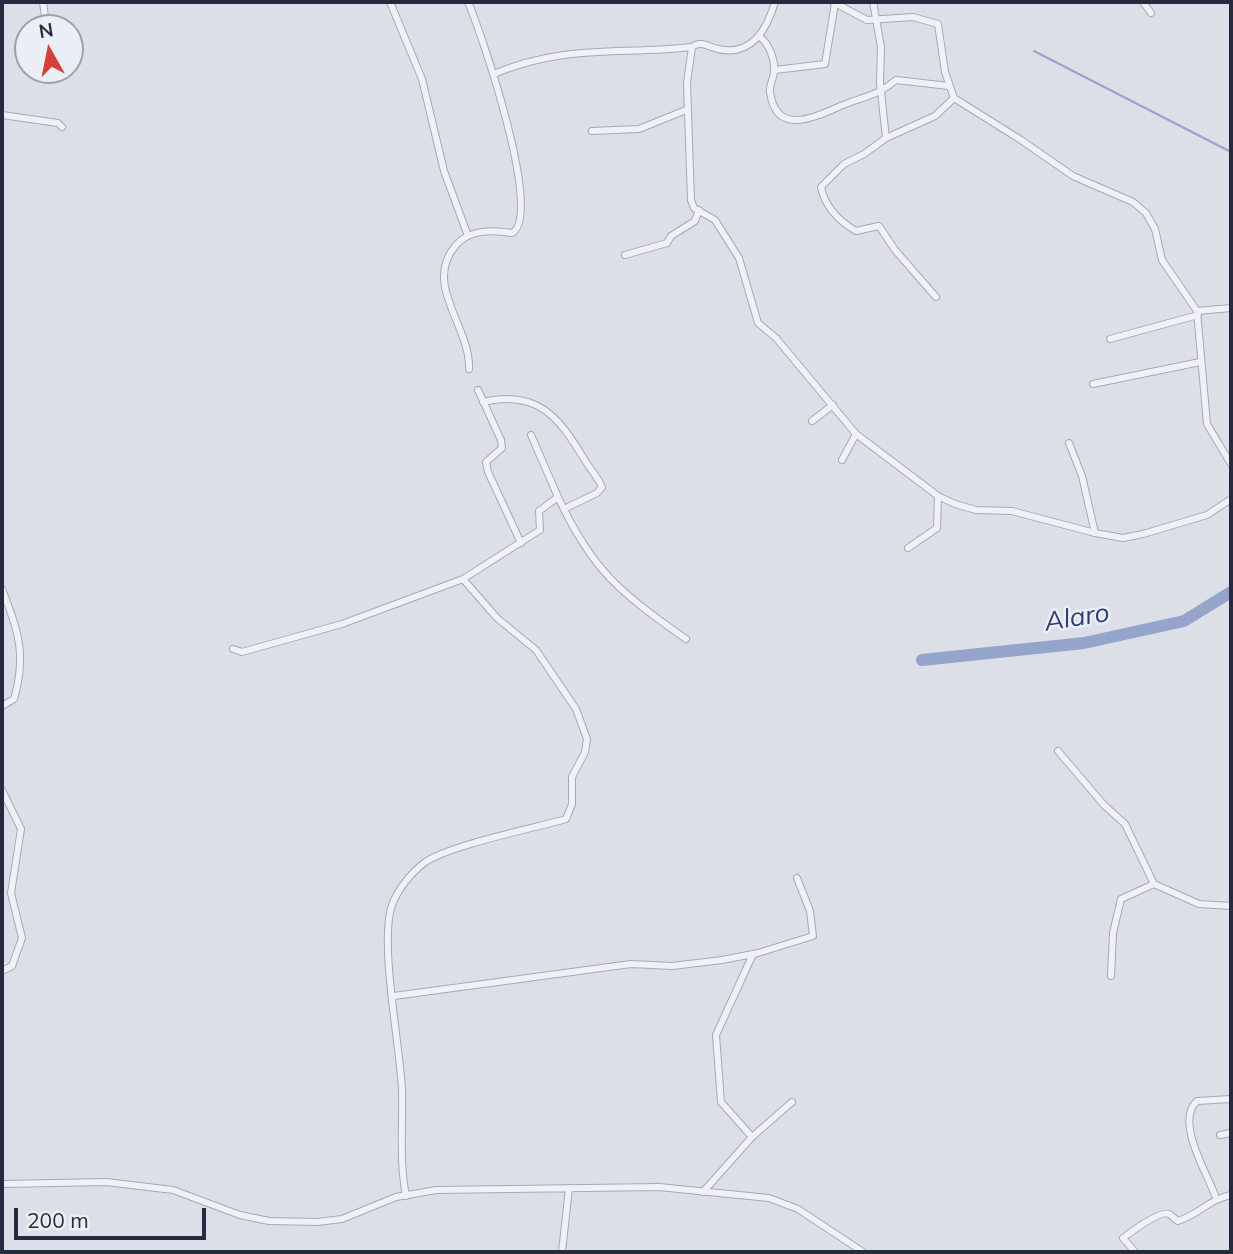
<!DOCTYPE html>
<style>
body{margin:0}
#map{position:relative;width:1233px;height:1254px;overflow:hidden;background:#dddfe8;font-family:Mulish,sans-serif}
canvas{display:block}
.frame{position:absolute;inset:0;border:4px solid #252a3f;pointer-events:none}
.north{position:absolute;left:14px;top:14px;width:70px;height:70px;box-sizing:border-box;background:#eceef5;border:2px solid #9ca0ac;border-radius:50%;rotate:351deg;font-size:19px;font-weight:700;line-height:28px;text-align:center;color:#252a3f}
.north::after{content:'';display:block;margin:auto;width:24px;height:32px;background:#d73f38;clip-path:polygon(50% 0,100% 100%,50% 72%,0 100%)}
.scale{position:absolute;left:14px;top:1208px;width:192px;height:32px;box-sizing:border-box;border:4px solid #252a3f;border-top:0;padding-left:9px;font-size:21px;line-height:24px;white-space:nowrap;color:#252a3f;-webkit-text-stroke:5px #eceef5;paint-order:stroke}
</style>
<div id="map">
<canvas width="1233" height="1254"></canvas>
<div class="frame"></div>
<div class="north">N</div>
<div class="scale">200 m</div>
</div>
<script>
const context = document.querySelector('canvas').getContext('2d');
context.lineJoin = 'round';
function trace(path, color, width, dash) { context.strokeStyle = color; context.lineWidth = width; context.lineCap = dash ? 'butt' : 'round'; context.setLineDash(dash || []); context.stroke(path); }
function write(font, color, halo, rows, align = 'center') {
  context.font = font + ' Mulish,sans-serif'; context.lineWidth = 5; context.setLineDash([]); context.textBaseline = 'middle'; context.strokeStyle = halo; context.fillStyle = color; for (const [text, x, y, turn = 0] of rows) {
    context.save(); context.translate(x, y); context.rotate((+turn || 0) * Math.PI / 180); context.textAlign = isNaN(turn) ? turn : align; if (halo) context.strokeText(text, 0, 0); context.fillText(text, 0, 0); context.restore();
  }
}
trace(new Path2D(`
 M1034 51 1231 152`), '#95a4cb', 2);
trace(new Path2D(`
 M922 660 1084 643 1184 621 1231 592`), '#95a4cb', 12);
const street = new Path2D(`
 M43 2 45 17
 M390 2 422 79 444 171 468 236
 M468 2C481 32 544 216 512 233 493 230 470 229 456 245 422 284 471 327 469 369
 M775 2C767 29 752 57 718 49 709 47 700 40 692 47L687 83 691 200 694 208 715 220 739 258 758 323 776 338 856 434 842 460
 M833 2 867 20 913 17 938 24 945 72 954 98 1021 140 1073 176 1133 202 1146 213 1155 229 1162 260 1197 311 1207 424 1231 464
 M873 2 881 47 880 83 886 138
 M1143 2 1151 13
 M760 37C769 44 775 59 774 71 774 78 769 85 770 92 776 138 817 116 843 105 863 97 879 95 896 80L949 86
 M775 70 825 64 835 3
 M494 74C563 44 621 55 692 47
 M2 115 58 123 62 127
 M592 131 639 129 686 110
 M625 255 667 243 671 236 695 221 699 210
 M936 297 895 250 879 226 856 231C839 221 825 207 821 187L844 164 864 154 886 138 935 116 954 98
 M1197 311 1231 308
 M1110 339 1198 315
 M1093 384 1200 362
 M478 390 501 440 502 448 486 462 488 472 521 543
 M483 402C537 389 559 417 584 459 590 469 597 476 602 487L597 493 564 509
 M812 421 833 405
 M856 434 938 496 955 504 976 510 1012 511 1095 533 1123 538 1143 534 1207 515 1231 499
 M531 435 558 497
 M1069 443 1082 476 1095 533
 M908 548 937 528 938 496
 M463 579 540 530 539 511 558 497C593 572 620 592 686 639
 M2 589C18 631 27 654 14 699L2 706
 M233 649 242 652 342 624 463 579 497 618 536 650 576 709 587 739 585 752 572 777V804L566 819C535 828 446 846 424 863 411 873 398 889 392 905 379 943 400 1045 402 1090 403 1126 399 1160 406 1196
 M1058 751 1104 805 1125 824 1154 884
 M2 790 21 829 11 893 22 938 12 966 2 971
 M1111 976 1113 933 1121 899 1154 884 1199 904 1231 906
 M394 996 631 964 672 966 722 960 758 953 813 936 810 911 797 878
 M1220 1135 1231 1133
 M752 1137 721 1102 716 1035 753 954
 M2 1184 106 1182 173 1190 240 1215 269 1221 317 1222 342 1219 396 1197 436 1190 659 1187 769 1198 798 1209 863 1252
 M703 1192 752 1137 792 1102
 M1216 1198C1209 1176 1174 1122 1197 1101L1231 1099
 M562 1252 569 1188
 M1135 1252 1123 1238C1131 1232 1160 1210 1169 1214 1172 1215 1174 1219 1178 1221 1198 1215 1210 1199 1231 1195`);
trace(street, '#a6a9b5', 8);
trace(street, '#f0f1f6', 6);
write('italic 26px', '#2d3f76', '#eceef5', [
 ["Alaro",1077,618,-9]
]);
</script>
